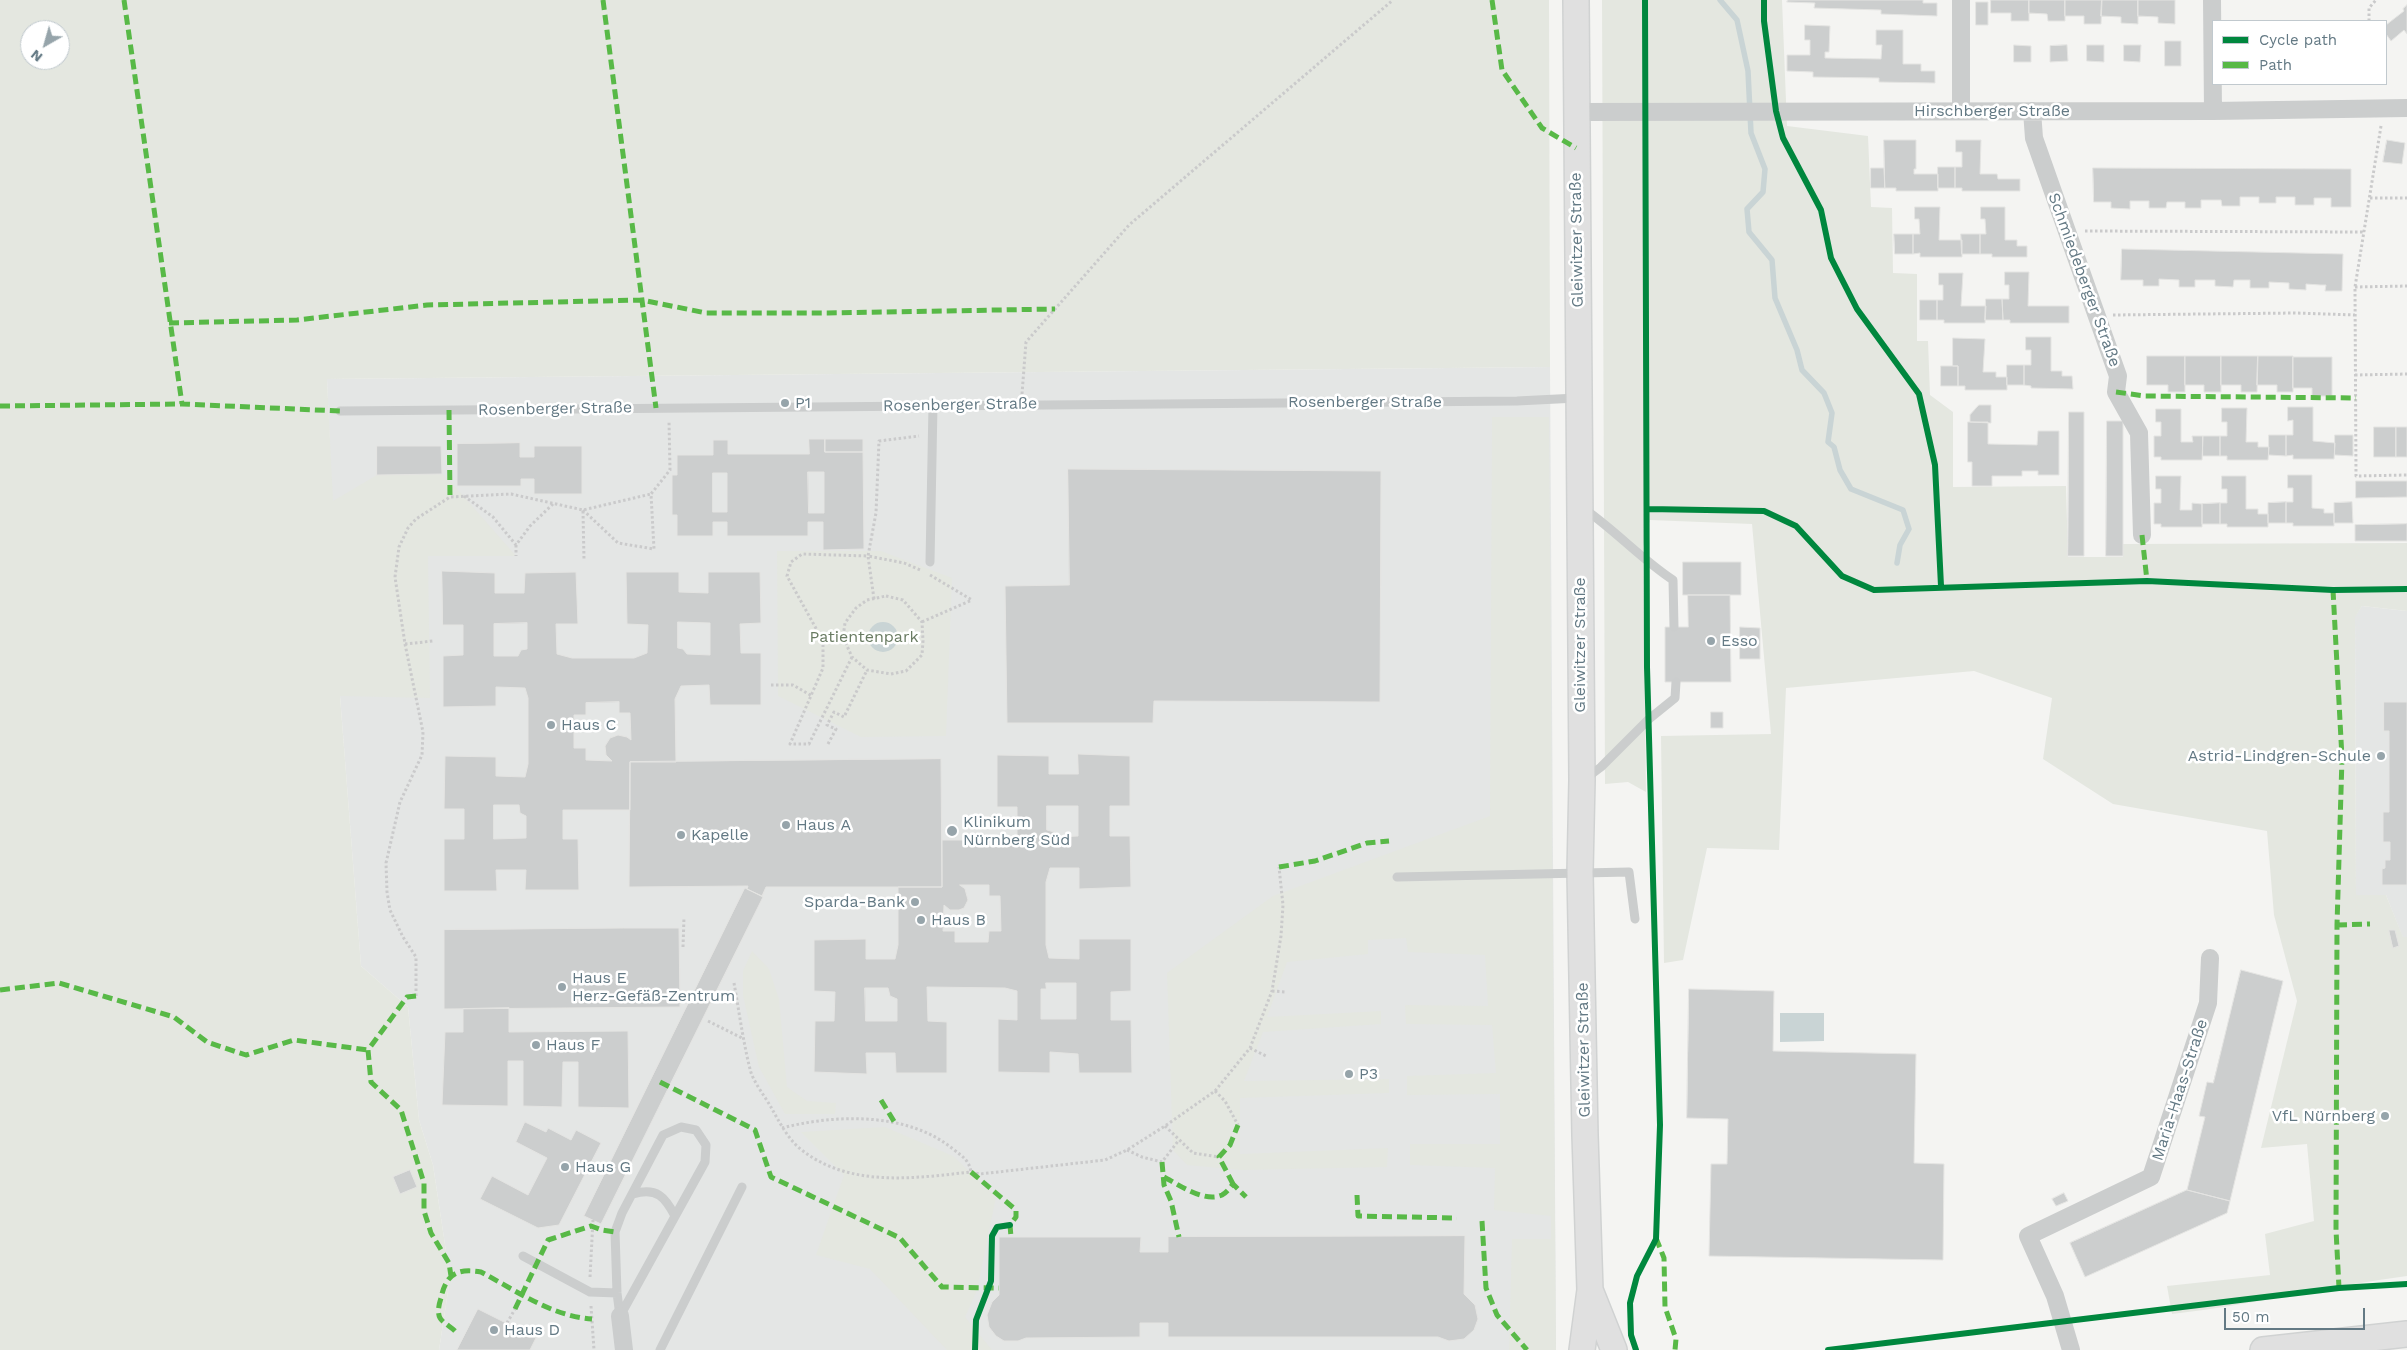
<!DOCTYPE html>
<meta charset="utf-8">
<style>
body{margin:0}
#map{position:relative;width:2407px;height:1350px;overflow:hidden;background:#f4f4f2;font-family:"Work Sans",sans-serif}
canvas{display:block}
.legend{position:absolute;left:2212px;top:20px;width:175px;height:65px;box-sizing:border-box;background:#fff;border:1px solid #c1c9ce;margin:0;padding:6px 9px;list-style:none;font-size:15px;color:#637984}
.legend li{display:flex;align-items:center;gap:10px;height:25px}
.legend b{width:25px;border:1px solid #c1c9ce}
.north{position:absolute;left:20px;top:20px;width:50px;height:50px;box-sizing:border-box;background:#fff;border:1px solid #c1c9ce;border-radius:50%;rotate:218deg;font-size:14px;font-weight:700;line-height:20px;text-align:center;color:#637984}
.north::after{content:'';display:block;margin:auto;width:18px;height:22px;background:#96a4aa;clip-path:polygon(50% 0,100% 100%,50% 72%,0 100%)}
.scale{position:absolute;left:2224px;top:1308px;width:141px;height:22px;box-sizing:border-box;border:2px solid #637984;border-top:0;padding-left:6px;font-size:15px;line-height:18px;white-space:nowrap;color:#637984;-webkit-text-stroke:4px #fff;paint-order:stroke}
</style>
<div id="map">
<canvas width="2407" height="1350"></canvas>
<ul class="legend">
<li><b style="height:6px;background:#00873e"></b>Cycle path</li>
<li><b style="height:6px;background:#58b947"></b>Path</li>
</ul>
<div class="north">N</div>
<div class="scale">50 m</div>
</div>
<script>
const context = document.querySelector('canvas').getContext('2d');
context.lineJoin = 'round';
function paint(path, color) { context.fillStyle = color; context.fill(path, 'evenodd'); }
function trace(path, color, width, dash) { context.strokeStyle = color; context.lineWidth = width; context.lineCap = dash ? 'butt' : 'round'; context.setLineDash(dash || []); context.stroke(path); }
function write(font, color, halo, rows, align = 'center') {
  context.font = font + ' "Work Sans",sans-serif'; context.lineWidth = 5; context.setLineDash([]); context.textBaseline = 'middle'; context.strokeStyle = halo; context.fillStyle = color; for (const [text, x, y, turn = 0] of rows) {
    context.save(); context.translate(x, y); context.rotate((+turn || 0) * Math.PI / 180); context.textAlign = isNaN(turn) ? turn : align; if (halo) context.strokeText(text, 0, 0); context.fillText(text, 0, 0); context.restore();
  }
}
paint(new Path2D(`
 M1550 367 1556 1350H439L450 1278 433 1165 419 1120 408 1007 361 966 340 696 327 379Z
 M2362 606 2407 611V937L2403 938 2386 895H2356L2355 616Z`), '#e4e6e5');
paint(new Path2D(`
 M0 0H1549L1550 367 327 379 333 501 377 475 442 474 451 482 516 556H428L430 698 340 696 361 966 408 1007 419 1120 433 1165 450 1278 439 1350H0ZM30 30H60V60H30Z
 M1602 0H1782L1787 126 1868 136 1871 207 1892 208 1893 273 1917 274V341H1928L1930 395 1953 412V487L2066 486 2068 557H2123V544L2407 543V611L2362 606 2355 617 2356 895H2386L2403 937H2407V1276C2328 1286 2251 1305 2172 1314L2167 1286 2270 1275 2265 1234 2314 1221 2307 1144 2261 1148 2297 1001 2274 915 2267 831 2113 804 2043 759 2052 698 1974 671 1786 688 1779 850 1707 848 1683 960 1664 963 1661 736 1771 734 1752 524 1650 520 1643 547 1646 792 1628 782 1605 784Z
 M1492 417H1549L1556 1350H1509L1512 1239H1551V1216L1494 1210 1495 1168 1410 1165V1144H1500V1094L1407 1095V1076L1496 1073 1492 1025 1406 1024 1405 1005 1488 1006 1485 955 1408 952 1406 938 1368 940V954L1287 962 1267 1017 1381 1011V1024L1263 1032 1244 1081 1389 1079V1093L1240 1098V1154L1388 1148 1387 1167 1241 1170 1187 1165 1173 1150 1167 973 1273 896 1490 816Z
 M777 551H881L952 578 946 736 861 737 778 696Z
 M752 951 769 969 779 999 787 1087 807 1101 836 1103 835 1114H785L759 1067 743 995V971Z
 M885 1127 953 1156 996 1197 977 1290 965 1317 992 1350H947L870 1269 816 1255 844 1175 801 1132Z`), '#e4e7e0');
paint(new Path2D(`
 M868 637a15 15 0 1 1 30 0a15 15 0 1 1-30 0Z
 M1780 1013H1824V1041L1780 1042Z`), '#c9d4d5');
trace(new Path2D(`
 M1720 0 1737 20 1748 71 1751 133 1765 169 1763 192 1747 209 1749 232 1772 260 1775 298 1797 350 1802 370 1824 393 1832 413 1828 442 1834 447 1840 470 1851 489 1903 510 1909 529 1900 545 1897 563`), '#c9d4d5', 5.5);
const building = new Path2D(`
 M1788 0H1923V3H1937V16L1881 14V10L1814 8 1815 3 1787 2Z
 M1991 0H2029V21H2011V13H1991Z
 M2029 0H2065V21H2048L2047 14 2029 13Z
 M2065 0H2102L2101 24H2084V16H2065Z
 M2102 0H2138V24L2121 23V17L2101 16Z
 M2138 0H2175V24L2158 23V17L2138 16Z
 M1976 2H1988V25H1976Z
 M2407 5V34L2404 30 2391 41 2386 34V25L2404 11 2403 9Z
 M1805 25 1830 26 1829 52H1825V58L1881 59 1882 45H1876V30H1903V64H1921V71H1935V83L1879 82V78L1813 77V72L1787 71V55H1810V40H1805Z
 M2165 41H2181V66H2165Z
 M2014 45 2031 46V62H2014Z
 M2067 45 2068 61 2050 62V46Z
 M2087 45H2104V62L2087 61Z
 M2124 45H2141L2140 62 2124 61Z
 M1884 140H1916V169H1914V174H1938V191H1896V188H1885Z
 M1956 140H1981L1980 174H1997L1998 179H2020V191H1962V188H1955V167H1962V152H1956Z
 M2387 140 2405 143 2402 164 2383 162Z
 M1938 167H1955V188H1938Z
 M1871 168H1884L1885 188H1871Z
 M2093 168 2351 169V207H2331V198H2314V205H2295V197H2276V203H2259V197H2240V206H2222L2221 200H2201V208H2185V202H2167L2166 208H2149V201H2130V209L2111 208V202H2094Z
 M1915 207H1940L1939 240H1962V257H1920V253L1913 254V234H1920L1919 219H1915Z
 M1981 207H2005V240H2017V246H2027V257H1992V254H1980V234H1986L1985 219H1981Z
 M1894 234H1913V254H1895Z
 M1961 234H1980V254H1962Z
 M2122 249 2343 254 2342 291H2325L2326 285H2320L2306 284V290L2289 289V283L2269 282V288H2250V280H2234L2233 287 2215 286V280H2195V287H2179V280L2159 279V286H2143V280H2121Z
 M2005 272H2029L2028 306H2069V323H2010V320H2003L2002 299H2009V285H2005Z
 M1939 273H1963L1961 306H1986L1985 323H1944V320H1937V300H1943V285H1939Z
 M1986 299H2002L2003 320H1985Z
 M1920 300H1937V320H1920Z
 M2026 337H2051V371H2062V376H2072L2073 389 2031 388V386L2024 385V365H2031V350H2026Z
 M1953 338 1985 339 1983 372H1996V377H2007V390H1965V386H1958V366H1953Z
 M2147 356H2185V392H2168V385H2147Z
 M2185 356H2221V392H2204V385H2185Z
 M2221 356H2258L2257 392H2241V385H2221Z
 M2258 356H2293V392H2277V385H2257Z
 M2293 357H2332V396H2312V388H2293Z
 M2007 365H2024V385H2007Z
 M1941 366H1958V386H1941Z
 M1979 405H1991V423L1970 422V415Z
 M2288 407H2313V441L2335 443 2334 459H2293V455L2286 456V435H2293V420L2288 421Z
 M2222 408H2247L2246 442H2258V447H2269L2268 460H2227V456H2220V436H2227V422H2222Z
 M2156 409H2181V442H2193L2192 436H2203L2202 460H2161V457H2154V436H2161V422H2156Z
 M2069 412H2084V556H2068Z
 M2107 421H2123V556H2106Z
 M1968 422H1988V444L2037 445 2038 431H2059V475H2038V471H2022V476H1992V486H1972V462H1968Z
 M2374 427H2396V457H2374Z
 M2396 427H2407V457H2396Z
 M2269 435H2286V456L2269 455Z
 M2335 435H2353V456L2335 455Z
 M2203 436H2220V456H2203Z
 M809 439H825V452H863L864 549 823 550V522H808V536H727V522H713V536H677V515H672V475H677V455H713V440H728V454H809ZM808 472H824V513H809ZM713 473H727V512H713Z
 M825 439H863V452H825Z
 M520 443V457H534V446H582V494H534V479H521V486H457V444Z
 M377 446H441L442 474 377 475Z
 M1068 469 1381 471 1380 702 1154 701 1153 723H1007L1005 586 1069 585Z
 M2288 475H2312V508L2324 509V513H2334V526H2293V523H2286V502H2293V488H2288Z
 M2156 476H2181L2180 510H2192V503L2202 504V527H2161V524H2154V503H2161V489H2156Z
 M2222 476H2246V509H2258V514H2268V527H2227V524H2220V503H2227V489H2222Z
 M2356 481H2407V497L2356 498Z
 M2286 502V523H2268V503Z
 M2352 502 2353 523H2334V503Z
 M2220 503V524H2202V504Z
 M2407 524V541H2355V525Z
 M1683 562H1741V595H1683Z
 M442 571 495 573V593H524L525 573 576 572 578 624H556L557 654 572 658H634L647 653 648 625 627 624 626 572H679V592L708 593V572H760L761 623 740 624 741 653H761V705H710L709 685 681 686 675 699 676 762H630V810H563V839H578L579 890H525L526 870H496L497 891H444V839H464V809H444L445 756 496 757V776L525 777 528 764V698L525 688 496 687V706L443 707V656L463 655V625H443ZM678 622 710 623V655L687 654 683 649 678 648ZM527 623V649L521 650 518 656H494V624ZM619 702V713H630L631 740 627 737 618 735 610 738 605 746 606 755 612 761 586 760V748H574V715H586V703ZM494 805H519L520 813 526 816V838L494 839Z
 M1688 595H1730L1731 682H1665V627H1688Z
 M1740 627 1760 628V659H1740Z
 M2384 702H2407V885H2382V869L2385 868V860H2390V842H2383V812H2389V731H2384Z
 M1711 712H1723V728H1711Z
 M1078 754 1130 756V806H1110V836H1130L1131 887 1079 889V868H1050L1046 882V945L1049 958 1079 959V939H1131V991L1111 992V1020H1131L1132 1073H1079L1078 1054 1050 1052V1073L998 1072V1019L1017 1020V991L1005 988 927 987 928 1021 947 1022V1073H896L895 1053H866L867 1074 814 1072 815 1021H834L835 992 814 991V940L866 939V959H895L898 945V887H942V840H1004L1017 837V807H997V755L1049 756V774H1078ZM1047 806H1078V836L1057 837 1054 832 1047 830ZM960 885H989V896H1000L1001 931H989L988 942H955V931H943L944 905 950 910H959L964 908 968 900 965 889ZM1046 983H1076V1019H1041V989H1046ZM865 988H888L890 996 897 999V1021H866Z
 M941 759 942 887H766L762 896 747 889 748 886 629 887 630 762Z
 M745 888 763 897 601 1224 584 1216Z
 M624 928H679L680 1007 444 1009V930Z
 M2389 930H2395L2399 946 2393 948Z
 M2241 970 2283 981 2230 1201 2187 1190 2205 1117 2199 1116 2207 1082 2213 1083Z
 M1689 989 1774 991 1773 1051 1916 1054 1914 1163 1944 1164 1943 1260 1709 1256 1711 1164H1727L1728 1119 1687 1118Z
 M509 1008V1032L628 1031 629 1108 578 1107V1062H563L562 1107 523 1106V1061H508V1106L442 1105 445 1032H463V1009Z
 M525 1122 546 1132 548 1128 571 1140 576 1130 601 1143 559 1225 538 1228 480 1199 492 1176 528 1195 547 1158 516 1142Z
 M410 1170 417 1187 400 1194 393 1177Z
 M2187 1190 2230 1201 2227 1213 2085 1277 2070 1243Z
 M2064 1193 2068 1201 2056 1206 2052 1199Z
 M1465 1236 1464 1294 1475 1305 1478 1319 1474 1330 1464 1339 1449 1341 1438 1337H1168V1323H1140V1337L1026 1338 1018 1341H1004L996 1336 989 1327 987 1315 992 1302 999 1295V1237H1141L1140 1252H1168V1237Z
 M478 1309 536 1338 530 1350H457Z`);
paint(building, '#cccece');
trace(building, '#e4e4e2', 1);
const secondary = new Path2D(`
 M1576 0 1582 780 1580 872 1585 1135 1590 1290 1582 1350
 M1590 1290 1614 1350
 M2263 1350 2407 1334`);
trace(secondary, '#d0d2d2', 28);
trace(new Path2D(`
 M2369 21V8L2376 0
 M2381 126 2355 287 2356 476 2407 475
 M2370 198H2407
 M2085 231 2364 232
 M2355 287 2407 286
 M2113 315 2295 313 2355 315
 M2355 375 2407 374
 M1022 394 1026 342 1129 225 1393 0
 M464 496 493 517 516 545 530 526 553 504
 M583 510 618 543 654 549 651 494 670 470 669 421
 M583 511 584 560
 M516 545V556
 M930 575 972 600
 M886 596 903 600 922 622 923 641 922 655 906 671 891 674 867 670 852 657 843 637 845 623 856 608 867 600Z
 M874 599 868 556 904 563 920 570
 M922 622 972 600
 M823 641 843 637
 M405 644 433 641
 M852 657 809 744H790L823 668V641L787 576 791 562 802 554 868 556 876 513 879 441 919 436
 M771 685H793L812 696
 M828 744 836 729 827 725 834 712 844 717 867 670
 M683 947 684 917
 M734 983C739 1011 743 1041 750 1069 753 1082 765 1096 772 1109 780 1123 789 1141 803 1151 852 1188 915 1178 971 1172L980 1174 1105 1160 1127 1150 1165 1126 1215 1091 1250 1048 1272 991 1281 936 1283 905 1279 867
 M1272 991 1286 992
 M416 996V957L403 937 390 910 387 892 386 863 400 802 422 755 423 732 405 644 395 577 399 547 408 528 416 519 450 497 511 494 583 510 651 494
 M708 1021 744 1039
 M1250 1048 1266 1056
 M1215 1091 1225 1101 1238 1125
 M1165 1126 1193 1153 1219 1157
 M782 1128C836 1114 908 1112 953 1149 963 1157 969 1160 971 1172
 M1127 1150 1142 1157 1162 1162 1179 1140
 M590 1277 593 1220
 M591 1306 594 1350
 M507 1323 515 1309`), '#cacacb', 3, [2.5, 2.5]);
trace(new Path2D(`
 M340 411 1517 401 1577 398
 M1583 508C1615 530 1641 559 1673 580L1674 627
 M930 562 933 405
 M1585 779 1601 767 1649 719 1675 698 1676 682
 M1397 877 1629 872 1635 919
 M681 1127 696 1130 706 1145 705 1162 620 1316 617 1293 615 1232 622 1213 663 1135Z
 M633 1194C657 1187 665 1197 675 1216
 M523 1256 590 1292 617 1293
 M660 1350 742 1187`), '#cbcdcd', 9);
trace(new Path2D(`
 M1961 0V111
 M2212 0 2213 111
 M2032 111 2034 138 2118 376 2116 392 2139 433 2142 535
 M1576 112 2213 111 2407 108
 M620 1316 624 1350
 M2071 1350 2055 1296 2028 1236 2151 1177 2208 1003 2210 958`), '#cbcdcd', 18);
trace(secondary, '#e0e0e0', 25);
trace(new Path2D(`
 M124 0 182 404
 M603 0 656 408
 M1492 0 1502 70 1542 128 1576 148
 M169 323 297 320 427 305 642 300 706 313H828L1055 309
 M2116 392 2145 396 2356 398
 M0 406 182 404 340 411
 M449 410 450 497
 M2142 535 2147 581
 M2333 590 2342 758 2337 925 2336 1230 2339 1288
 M1279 867 1315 861 1367 843 1389 841
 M2337 925 2370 924
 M0 990 59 983 174 1017 207 1042 246 1055 294 1040 368 1050
 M416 996 407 997 368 1050 371 1082 401 1110 424 1183V1211L431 1233 449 1263 451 1276
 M660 1082 755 1130 771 1177 900 1238 942 1287 999 1288
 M881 1100 895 1123
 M1162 1162 1164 1185 1171 1201 1179 1237
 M971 1172 1016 1210V1217L1010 1225 1011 1237
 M1164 1177C1179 1185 1205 1203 1222 1195 1226 1193 1230 1188 1233 1184L1246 1197
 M1233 1184 1219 1157 1230 1145 1238 1125
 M1357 1195 1358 1216 1457 1218
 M1482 1221 1486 1288 1497 1315 1527 1350
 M1656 1238 1664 1258 1665 1307 1676 1339 1675 1350
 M515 1309 548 1240 591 1226 602 1230 615 1232
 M455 1331C451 1327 443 1323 440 1318 437 1312 439 1304 441 1298 446 1274 457 1268 481 1272 517 1291 551 1316 592 1319`), '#58b947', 5, [10, 5]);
trace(new Path2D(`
 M1764 0V21L1776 111 1783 138 1821 210 1831 258 1857 309 1919 394 1935 465 1941 586
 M1648 509 1764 511 1796 526 1842 576 1874 590 2147 581 2333 590 2407 589
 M975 1350 976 1320 991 1281 992 1236 997 1227 1010 1225
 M1636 1350 1631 1335 1630 1303 1637 1276 1656 1239 1660 1125 1647 667 1645 0
 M1828 1350 2339 1288 2407 1284`), '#00873e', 6);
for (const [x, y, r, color] of [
 [785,403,5,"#96a4aa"],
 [1711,641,5,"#96a4aa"],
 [551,725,5,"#96a4aa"],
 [2381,756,5,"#96a4aa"],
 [786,825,5,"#96a4aa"],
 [952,831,6,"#96a4aa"],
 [681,835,5,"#96a4aa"],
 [915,902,5,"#96a4aa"],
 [921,920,5,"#96a4aa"],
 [562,987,5,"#96a4aa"],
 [536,1045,5,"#96a4aa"],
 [1349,1074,5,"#96a4aa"],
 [2385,1116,5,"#96a4aa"],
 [565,1167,5,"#96a4aa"],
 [494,1330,5,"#96a4aa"]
]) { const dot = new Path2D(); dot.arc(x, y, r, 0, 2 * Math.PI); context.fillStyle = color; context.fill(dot); trace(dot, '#fff', 2); }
write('16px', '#637984', '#fff', [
 ["Hirschberger Straße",1992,111],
 ["Gleiwitzer Straße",1577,240,-91],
 ["Schmiedeberger Straße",2084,280,70],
 ["Rosenberger Straße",1365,402],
 ["Rosenberger Straße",960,405,-1],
 ["Rosenberger Straße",555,409,-1],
 ["Gleiwitzer Straße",1580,645,-90],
 ["Gleiwitzer Straße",1584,1050,-91],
 ["Maria-Haas-Straße",2180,1090,-72]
]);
write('16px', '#637984', '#fff', [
 ["P1",795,403],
 ["Esso",1721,641],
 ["Haus C",561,725],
 ["Astrid-Lindgren-Schule",2371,756,"right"],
 ["Klinikum",963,822],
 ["Nürnberg Süd",963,840],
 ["Haus A",796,825],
 ["Kapelle",691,835],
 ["Sparda-Bank",905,902,"right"],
 ["Haus B",931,920],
 ["Haus E",572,978],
 ["Herz-Gefäß-Zentrum",572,996],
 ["Haus F",546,1045],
 ["P3",1359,1074],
 ["VfL Nürnberg",2375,1116,"right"],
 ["Haus G",575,1167],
 ["Haus D",504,1330]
], 'left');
write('16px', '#697b62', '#fff', [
 ["Patientenpark",864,637]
]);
</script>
